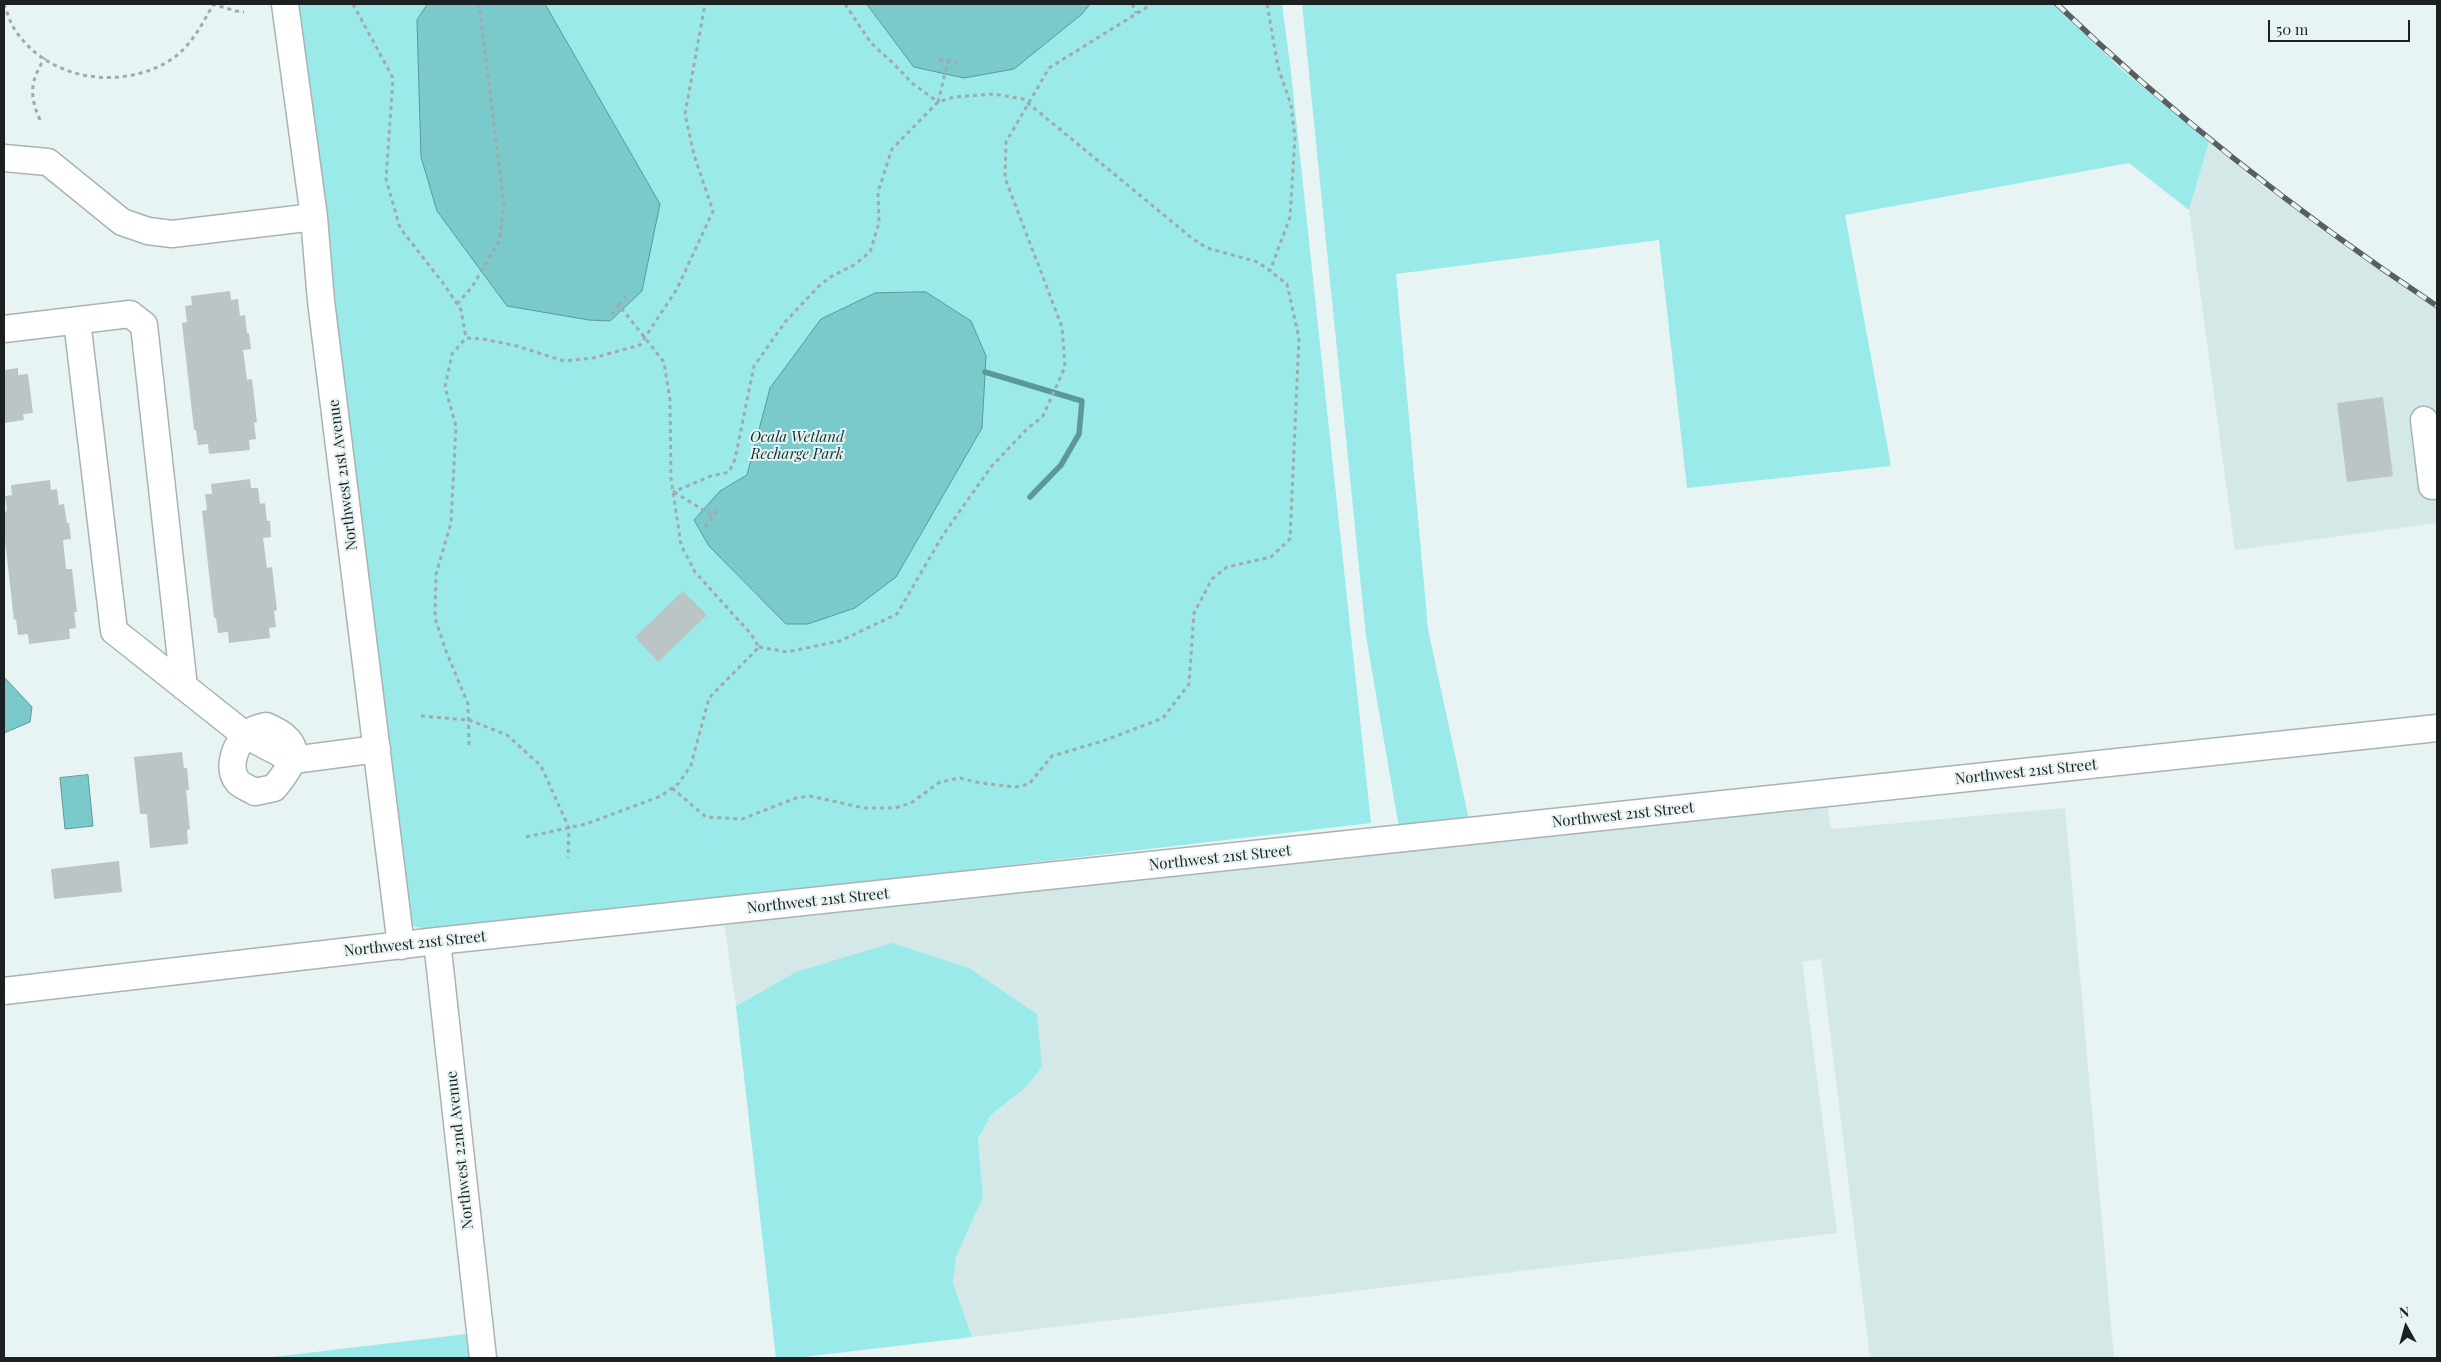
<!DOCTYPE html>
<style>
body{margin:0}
#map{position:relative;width:2441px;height:1362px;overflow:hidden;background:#e8f3f3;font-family:"Playfair Display",serif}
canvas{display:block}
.frame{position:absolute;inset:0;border:5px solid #1c2020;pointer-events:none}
.north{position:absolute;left:2381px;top:1302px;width:50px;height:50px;-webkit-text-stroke:4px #e8f3f3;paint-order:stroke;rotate:353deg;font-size:14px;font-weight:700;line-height:20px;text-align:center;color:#1c2020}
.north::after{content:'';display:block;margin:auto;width:18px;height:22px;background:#1c2020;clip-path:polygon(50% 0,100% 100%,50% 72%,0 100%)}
.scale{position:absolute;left:2268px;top:20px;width:142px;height:22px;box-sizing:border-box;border:2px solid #1c2020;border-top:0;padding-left:6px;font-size:15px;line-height:18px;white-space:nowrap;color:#1c2020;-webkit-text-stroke:4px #e8f3f3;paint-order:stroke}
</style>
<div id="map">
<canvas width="2441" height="1362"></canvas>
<div class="frame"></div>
<div class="north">N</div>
<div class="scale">50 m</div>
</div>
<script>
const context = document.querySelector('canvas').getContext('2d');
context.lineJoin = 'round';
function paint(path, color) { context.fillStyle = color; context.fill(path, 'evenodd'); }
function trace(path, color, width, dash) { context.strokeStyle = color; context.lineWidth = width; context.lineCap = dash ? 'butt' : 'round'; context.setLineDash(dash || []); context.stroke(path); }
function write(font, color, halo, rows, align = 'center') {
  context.font = font + ' "Playfair Display",serif'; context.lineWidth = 4; context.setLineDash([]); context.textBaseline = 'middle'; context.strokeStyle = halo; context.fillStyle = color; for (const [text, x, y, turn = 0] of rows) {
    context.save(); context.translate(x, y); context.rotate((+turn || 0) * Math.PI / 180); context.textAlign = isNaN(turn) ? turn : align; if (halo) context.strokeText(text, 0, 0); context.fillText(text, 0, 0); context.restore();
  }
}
paint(new Path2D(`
 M2209 142 2266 189 2437 303V523L2235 550 2189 210Z
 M1827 804 1831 829 2065 808 2114 1358H1870L1821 959 1802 962 1837 1233 972 1337 953 1283 956 1257 983 1197 978 1139 991 1115 1026 1087 796 972 736 1006 724 922Z`), '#d4e8e8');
paint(new Path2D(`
 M299 4H1282L1291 72 1371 823 619 911 427 929 412 926 401 904Z
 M1302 4H2054L2121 69 2209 142 2189 210 2129 163 1845 215 1891 466 1687 488 1659 240 1396 274 1428 629 1469 820 1399 828 1366 636Z
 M892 943 969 968 1037 1014 1042 1067 1026 1087 991 1115 978 1139 983 1197 956 1257 953 1283 972 1337 795 1358H776L736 1006 796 972Z
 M467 1334 471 1358H265Z`), '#9aeaea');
const water = new Path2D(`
 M428 4H545L660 204 642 291 610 321 589 320 507 306 437 211 421 157 417 20Z
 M867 4H1090L1082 14 1014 69 964 78 914 67Z
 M926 292 971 321 986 356 982 428 896 577 855 608 808 624H786L709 546 694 520 720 491 747 475 770 388 821 319 875 293Z
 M4 677 32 707 30 722 4 733Z
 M88 775 93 826 65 829 60 778Z`);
paint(water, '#7bcacb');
trace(water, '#5e9798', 1);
trace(new Path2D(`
 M985 372 1082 401 1079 434 1061 465 1030 497`), '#5e9798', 5.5);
paint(new Path2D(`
 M230 291 231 300 238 299 240 316 245 315 247 333H249L251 349 243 350 247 380 252 379 257 422 254 423 256 439 249 440 250 450 209 454 208 444 198 445 196 430H194L182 323 187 322 185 306 192 305 191 296Z
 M18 368V375L28 374 33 413 23 414 24 420 4 423V370Z
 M2383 397 2393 476 2347 482 2337 403Z
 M250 479 251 488H258L260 504 265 503 267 521H270L271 537 263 538 267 568 272 567 277 610 274 611 276 627 269 628 270 638 229 643 228 632 218 633 216 618H214L202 511 207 510 205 494H212L211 484Z
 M50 480 51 490 57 489 59 505 64 504 67 523H69L71 539 63 540 66 569H72L77 612H74L76 628 69 629 70 639 29 644 28 634 18 635 16 619 14 620 4 532V512L7 511 5 496 12 495 11 485Z
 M683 591 707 615 658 662 635 637Z
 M182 752 184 768H187L189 790H186L190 829 187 830 188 844 150 848 147 814H140L134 757Z
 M119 861 122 892 54 899 51 869Z`), '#bbc5c5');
const minor = new Path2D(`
 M285 4 314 217 321 301 401 946
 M4 158 48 162 122 222 148 231 172 234 314 217
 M77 321 114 631 245 735 293 760 377 749
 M4 329 130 314 144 325 184 687
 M2424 420 2432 486 2437 485
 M266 726C305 742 297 760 274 788L255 792C250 789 242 786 238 782 227 769 234 748 245 736 250 730 259 728 266 726Z
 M437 941 483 1358
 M4 991 437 941 2437 728`);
trace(minor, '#a9b3b3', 29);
trace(new Path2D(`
 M4 4C7 11 9 19 12 25 43 79 117 92 169 61 190 48 201 26 213 5
 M212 4 236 11 244 12
 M353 4 393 78 386 179 400 228 443 283 461 310 466 338
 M845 4 871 43 894 64 912 83 938 102 948 61
 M1132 4 1136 13
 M1267 4 1278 67 1291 105 1295 137 1290 217 1270 271
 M939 59 957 62
 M40 120C29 95 30 81 45 58
 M457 304 472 287 499 241 504 205 479 4
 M619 305 626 297
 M674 492 713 516
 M705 527 719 508
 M759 647 787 652 840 641 897 614 943 535 991 467 1026 430 1043 416 1065 367 1062 327 1005 178 1006 142 1049 68 1152 4
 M421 716 469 720 507 735 541 766 569 828 568 858
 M469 745 468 704 446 651 435 618 436 574 451 523 456 426 445 387 452 354 466 338 483 339 517 346 564 361 593 358 640 345 677 289 713 211 694 155 685 114 705 4
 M672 788 706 817 742 819 796 798 810 796 864 808H895L911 803 940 782 960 778 980 783 1016 787 1029 784 1052 756 1103 741 1163 718 1189 684 1194 613 1212 579 1227 567 1271 557 1290 539 1299 338 1287 284 1258 262 1207 248 1193 239 1023 99 994 94 954 97 938 102 892 149 878 192 879 223 870 252 854 265 832 276 819 286 786 321 754 366 735 459 729 472 711 476 673 492
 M526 837 586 824 661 796 679 783 691 765 709 698 759 647 751 634 695 572 681 545 671 478 670 400 664 362 619 305 611 315`), '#a1aaaa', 3, [4, 4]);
trace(minor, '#fff', 26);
const rail = new Path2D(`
 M2057 4C2174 117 2302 216 2437 306`);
trace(rail, '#595f5f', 5.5);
trace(rail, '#e8f3f3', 4, [11]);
write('italic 15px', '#0a3233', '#e8f3f3', [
 ["Ocala Wetland",797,437],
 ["Recharge Park",797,454]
]);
write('15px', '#1c2020', '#e8f3f3', [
 ["Northwest 21st Avenue",343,475,-97],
 ["Northwest 21st Street",2026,772,-6],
 ["Northwest 21st Street",1623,815,-6],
 ["Northwest 21st Street",1220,858,-6],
 ["Northwest 21st Street",818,901,-6],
 ["Northwest 21st Street",415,944,-6],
 ["Northwest 22nd Avenue",460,1150,-96]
]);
</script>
